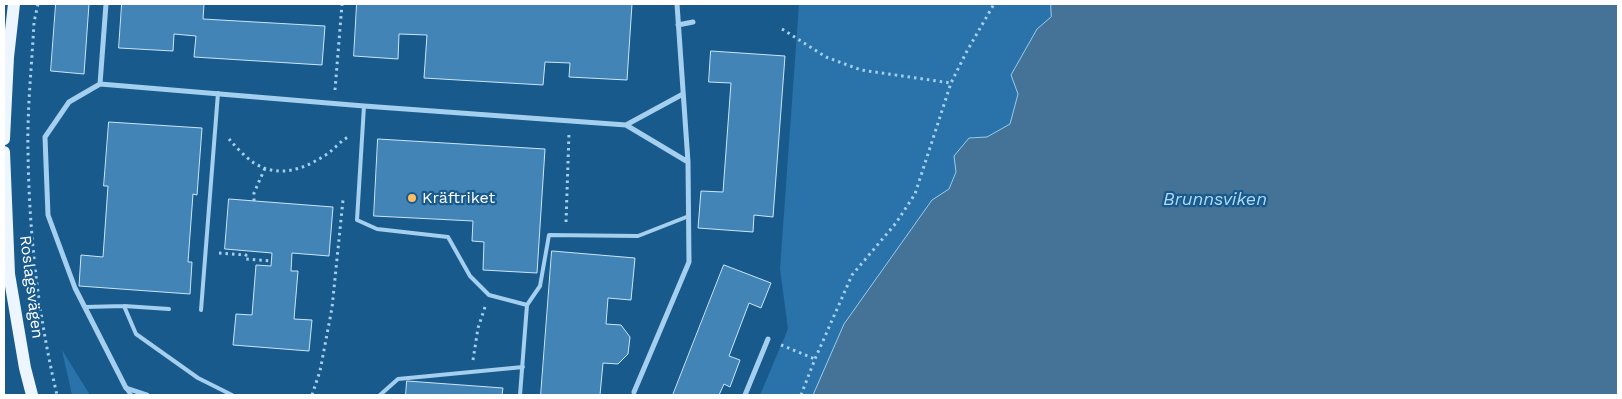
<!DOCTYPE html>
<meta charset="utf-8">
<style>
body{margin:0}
#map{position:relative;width:1622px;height:399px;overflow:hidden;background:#195a8d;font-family:"Work Sans",sans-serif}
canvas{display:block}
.frame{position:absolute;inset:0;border:5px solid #fff;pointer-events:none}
</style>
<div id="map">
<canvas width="1622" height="399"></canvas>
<div class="frame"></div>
</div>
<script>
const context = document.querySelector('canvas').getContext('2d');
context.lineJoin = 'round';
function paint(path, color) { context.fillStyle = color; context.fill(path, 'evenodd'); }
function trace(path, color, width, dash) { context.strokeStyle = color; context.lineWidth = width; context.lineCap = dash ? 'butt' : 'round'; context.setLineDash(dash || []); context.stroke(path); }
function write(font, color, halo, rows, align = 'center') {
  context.font = font + ' "Work Sans",sans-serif'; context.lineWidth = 4.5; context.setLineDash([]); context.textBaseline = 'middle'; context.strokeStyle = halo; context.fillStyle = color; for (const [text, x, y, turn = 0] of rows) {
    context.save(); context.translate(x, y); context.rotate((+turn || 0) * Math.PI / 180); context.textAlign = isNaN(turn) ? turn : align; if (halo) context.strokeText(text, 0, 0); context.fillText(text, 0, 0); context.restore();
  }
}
paint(new Path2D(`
 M799 4H1051V17L1037 29 1011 75 1018 94 1010 124 987 137 969 138 949 189 932 200 844 324 813 395H760L788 329 780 269Z
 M62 350 90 395H72Z`), '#2973aa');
const water = new Path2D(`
 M1051 4H1618V395H813L844 324 932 200 949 189 956 172 954 156 969 138 987 137 1010 124 1018 94 1011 75 1037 29 1051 17Z`);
paint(water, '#447397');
trace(water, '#98ccf1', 1);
const building = new Path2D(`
 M56 4H89L84 74 51 71Z
 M122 4H204L203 19 325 26 322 65 194 57 196 36 174 34 173 51 119 48Z
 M357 4H632L627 80 569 77 570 63 545 62 543 85 424 78 427 35 399 34 398 59 354 56Z
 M711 51 785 56 773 217 754 215 753 232 698 228 701 191 723 192 731 83 709 82Z
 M109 122 202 128 197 195 193 194 188 262H192L190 294 79 286 81 255 103 257 108 186H104Z
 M378 139 545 149 537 273 483 270 484 242 472 241 473 221 374 216Z
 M229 199 333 207 329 256 292 253 291 271H298L294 319 312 320 309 351 233 345 236 314 252 315 256 265 271 266 272 253 225 249Z
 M552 251 635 258 631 300 608 298 606 324 621 325 630 337 628 354 618 364 603 363 600 395H602H541Z
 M724 265 771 283 761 308 749 303 729 356 740 360 730 387 724 384 719 395H673Z
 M407 381 503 388 502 395H406Z`);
paint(building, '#4284b6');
trace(building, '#cbe6fa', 1);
trace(new Path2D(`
 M38 4 34 22C32 64 27 108 28 151 29 233 38 315 57 395
 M782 29 826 57 861 70 951 83
 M335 90 342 4
 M229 139C236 147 245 157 254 163 278 178 302 170 324 156 333 151 339 142 348 137
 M254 201V193L265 168
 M566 222 569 133
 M219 253 246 255 245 259 271 261
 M781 345 815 359
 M473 360 478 328 485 307
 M312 395 320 371 332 308 343 200
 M801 395 815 359 852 275 896 223 915 194 951 83 967 51 994 4`), '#a5cfee', 3, [2.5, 4]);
trace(new Path2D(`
 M364 106 357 220 377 229 448 237 470 276 489 295 527 305 520 395
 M527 305 540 286 549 235 638 236 689 216
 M124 306 169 309
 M85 307 124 306 136 334 198 378 232 395
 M201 310 218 93
 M126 388 131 395
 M380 395 398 379 523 367`), '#a5cfee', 4);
trace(new Path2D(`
 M106 4 100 84 364 106 626 125 688 162
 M678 25 693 22
 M100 84 69 102 45 137 48 215 75 288 126 388 147 395
 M626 125 683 94
 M634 392 689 262 688 162 677 4
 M745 395 768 339`), '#a5cfee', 5);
trace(new Path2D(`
 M4 139 8 57 14 4
 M4 152 9 274 25 368 32 395`), '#edf6ff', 12);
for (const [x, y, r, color] of [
 [412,198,5,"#ffbe63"]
]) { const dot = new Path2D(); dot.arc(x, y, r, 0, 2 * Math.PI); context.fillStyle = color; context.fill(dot); trace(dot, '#195a8d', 2); }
write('16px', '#fff', '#195a8d', [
 ["Kräftriket",422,198]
], 'left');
write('16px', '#fff', '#195a8d', [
 ["Roslagsvägen",31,287,83]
]);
write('italic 18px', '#b1d9f5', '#195a8d', [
 ["Brunnsviken",1215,200]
]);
</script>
